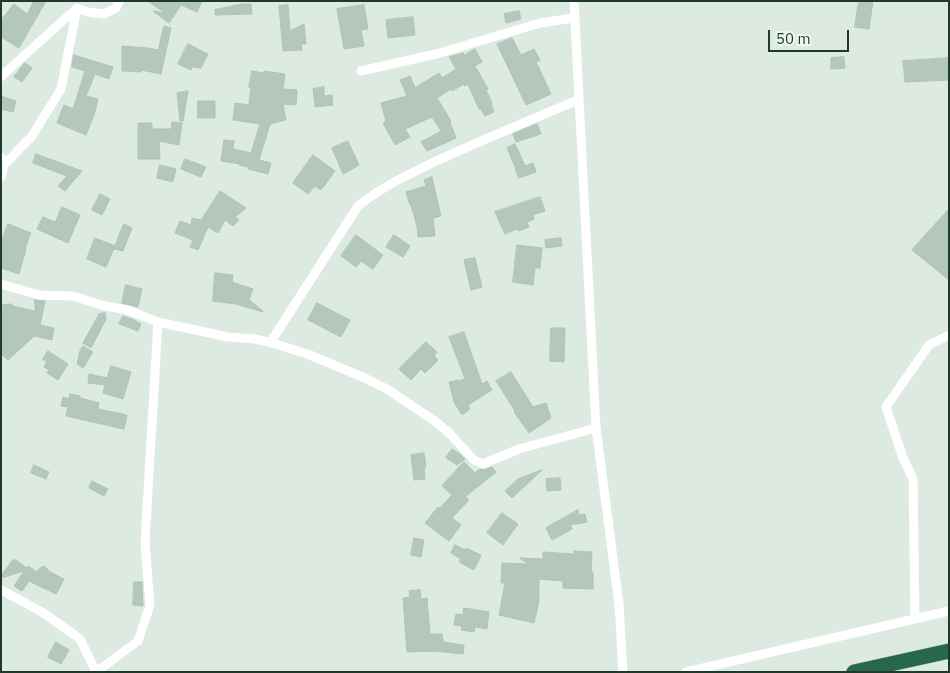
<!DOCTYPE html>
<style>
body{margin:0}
#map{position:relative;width:950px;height:673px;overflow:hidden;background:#dceae1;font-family:"IBM Plex Sans",sans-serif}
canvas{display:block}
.frame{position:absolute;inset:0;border:2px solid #1d3a2c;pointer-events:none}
.scale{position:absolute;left:768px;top:30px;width:81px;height:22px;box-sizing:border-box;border:2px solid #1d3a2c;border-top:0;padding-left:6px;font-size:15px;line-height:18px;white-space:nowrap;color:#1d3a2c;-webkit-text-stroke:4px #ecf6ef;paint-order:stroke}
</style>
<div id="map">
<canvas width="950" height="673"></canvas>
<div class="frame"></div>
<div class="scale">50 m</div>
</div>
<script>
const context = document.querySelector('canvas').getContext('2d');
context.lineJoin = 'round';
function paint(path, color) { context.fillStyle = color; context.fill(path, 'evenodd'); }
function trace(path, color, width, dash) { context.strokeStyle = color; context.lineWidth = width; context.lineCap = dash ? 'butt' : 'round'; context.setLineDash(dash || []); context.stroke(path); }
const building = new Path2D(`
 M34 1H46L19 48 1 37V20L14 4 27 14Z
 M148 1H202L197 12 181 5 169 23 153 11 165 13Z
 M859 1H873L869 29 855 27Z
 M242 4H251L252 14 215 15V10Z
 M288 5 290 31 304 24 306 44H301L302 50 283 51 279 6Z
 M364 5 368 29 361 30 364 46 344 49 337 9Z
 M519 11 521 19 506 23 504 14Z
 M413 17 415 35 388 38 386 20Z
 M164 26 171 28 161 74 141 70V72L122 71V46L148 48 158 50Z
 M512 38 521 55 534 49 540 60 536 62 551 94 526 105 497 44Z
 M188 44 208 54 201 68 192 67 191 70 178 64Z
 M475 49 482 62 475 66 488 89 486 90 492 103 491 104 494 112 485 116 481 109H479L468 84 465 86 464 84 452 91 451 89 437 98 451 121 450 122 456 138 427 151 421 142 441 131 432 117 405 129 410 137 395 145 383 123 386 121 381 103 407 96 400 80 410 76 415 88 439 73 442 78 456 69 449 57 463 53 464 55Z
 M74 55 113 67 109 79 95 74 86 96 98 99 94 115 86 135 57 123 64 105 73 109 85 71 72 67Z
 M844 57 845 68 831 69V58Z
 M949 58V80L905 82 903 61Z
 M25 63 32 68 22 82 14 77Z
 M252 71 264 73V71L285 74 283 89 297 90 296 105 283 104 286 120 270 124 259 160 271 163 268 174 248 169V167L239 165 240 164 221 161 224 140 234 141 233 149 251 153 260 124 233 120 235 103 249 105 251 87H249Z
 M324 87V96L332 95 333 105 315 107 313 89Z
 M188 91 183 121H180L177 93Z
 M1 96 16 101 13 112 1 109Z
 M198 101H215V118H198Z
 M172 122 182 123 179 145 159 141 160 159H138V123H152V129H171Z
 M537 124 541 134 516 142 513 134Z
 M348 141 359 165 343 174 332 148Z
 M515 144 525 166 533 163 536 172 519 178 515 169H516L507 148Z
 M36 154 82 171 65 191 58 186 67 176 33 163Z
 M313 155 335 171 321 190 315 186 308 194 293 183Z
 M185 159 206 167 201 177 181 169Z
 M160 165 176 169 173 182 157 178Z
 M432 177 441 216 433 218 435 236 418 237 417 226 411 205H410L406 192 426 186 424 180Z
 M220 191 246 208 235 217 239 220 233 226 225 220 218 233 208 227 198 250 190 247 193 240 175 233 180 221 191 225 192 218 201 220Z
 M100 194 110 199 102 215 92 210Z
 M540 197 545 211 533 215 534 219 527 222 529 227 518 231 519 228 505 234 495 212Z
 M62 207 80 215 68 243 37 229 43 217 55 222Z
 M949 209V280L912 250Z
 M8 224 31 233 25 248 26 249 19 274 1 268V243Z
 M124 224 132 228 123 251 114 249Z
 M356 235 383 255 373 269 361 261 356 267 341 256Z
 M394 235 410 246 403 257 386 247Z
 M95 238 115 246 106 267 87 259Z
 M561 238 562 246 546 248 545 240Z
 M517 245 542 248 540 268H535L533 285 513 282Z
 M475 258 482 287 471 290 464 260Z
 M215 273 233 275 232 282 253 289 249 300 263 311V312L236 304 213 301Z
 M126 285 142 289 138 307 122 303Z
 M35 300 45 301 40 325 54 328 52 340 34 336 8 360 1 354V305L12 304V306L35 311Z
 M317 303 350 320 341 337 308 320Z
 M105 313 106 319 91 348 83 343 99 314Z
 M123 316 135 320V321L141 324 138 331 119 324Z
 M551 328H565L564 362 550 361Z
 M464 332 482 384 487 381 492 390 468 405 470 409 462 415 454 402 449 382 459 380 462 384 461 380 465 379 449 337Z
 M426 342 437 352 434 356 438 360 425 373 421 369 411 380 399 369Z
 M83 346 93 352 83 368 77 364 80 351Z
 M48 351 68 364 58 380 47 373 49 370 44 367 47 362 43 359Z
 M111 366 131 372 123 399 103 393 105 385 88 383 89 374 107 378Z
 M511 372 533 407 546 403 551 418 529 433 514 412 515 411 496 381Z
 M70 394 80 396V398L99 403 98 409 127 415 124 429 66 416 68 407 61 406 63 397 69 399Z
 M452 449 460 454 465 459 457 465 446 458Z
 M424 453 426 467H424L425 479 414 480 411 455Z
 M464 462 475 473 480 469 483 470 492 467 496 472 465 497 469 500 452 518 461 525 449 541 425 523 438 507 440 508 452 495 442 486Z
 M34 465 49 472 46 479 31 473Z
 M542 470 512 498 505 491 518 479Z
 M560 478 561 490 547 491 546 479Z
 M92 481 108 489 104 496 89 488Z
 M578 510 579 515 585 514 587 522 570 525 572 529 552 540 546 528Z
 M502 513 518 524 503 545 487 533Z
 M414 538 424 540 421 557 411 555Z
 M455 545 465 550 466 548 481 555 474 570 459 562 461 559 451 553Z
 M574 551 592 552 591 572H593V589L563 588V581L539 579V601L534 623 499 615 505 583H501L502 563 528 564 520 558 543 559V552L574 554Z
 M14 559 27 568 28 566 37 572 40 568 44 566 50 572 64 579 56 594 29 581 22 591 14 586 24 571 1 578V576Z
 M134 582H142L143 606 133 605Z
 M420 590 421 599 427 598 430 634H442L443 642 464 645 463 654 435 651 407 652 403 598 410 597 409 591Z
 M464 608 489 612 487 629 475 627 474 632 461 630 462 626 454 625 456 614 463 615Z
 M56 642 69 650 61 664 48 657Z`);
paint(building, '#b4c7bc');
trace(building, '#aec3b7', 1);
const highway = new Path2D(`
 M854 672 949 651`);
trace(highway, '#c0c8c4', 16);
trace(new Path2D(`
 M574 1 596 428 619 604 623 672
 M77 8 88 12 104 14 116 8 119 1
 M361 71 440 53 540 23 574 18
 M1 77 6 72 77 8
 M1 157 4 165 1 177
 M4 165 32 136 61 89 77 8
 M1 284 39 295 73 296 101 305 127 310 158 322 228 337 255 339 273 343 310 355 365 378 387 389 436 422 449 433 474 460 483 464 519 449 596 428
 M270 343 358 206C381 187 408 175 434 162 482 140 530 120 578 100
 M1 590 42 612 80 639 96 672
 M915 619 913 479 903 458 886 407 929 345 949 335
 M96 672 138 641 150 605 145 542 158 322
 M686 672 949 611`), '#fff', 9);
trace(highway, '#27674e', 15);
</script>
